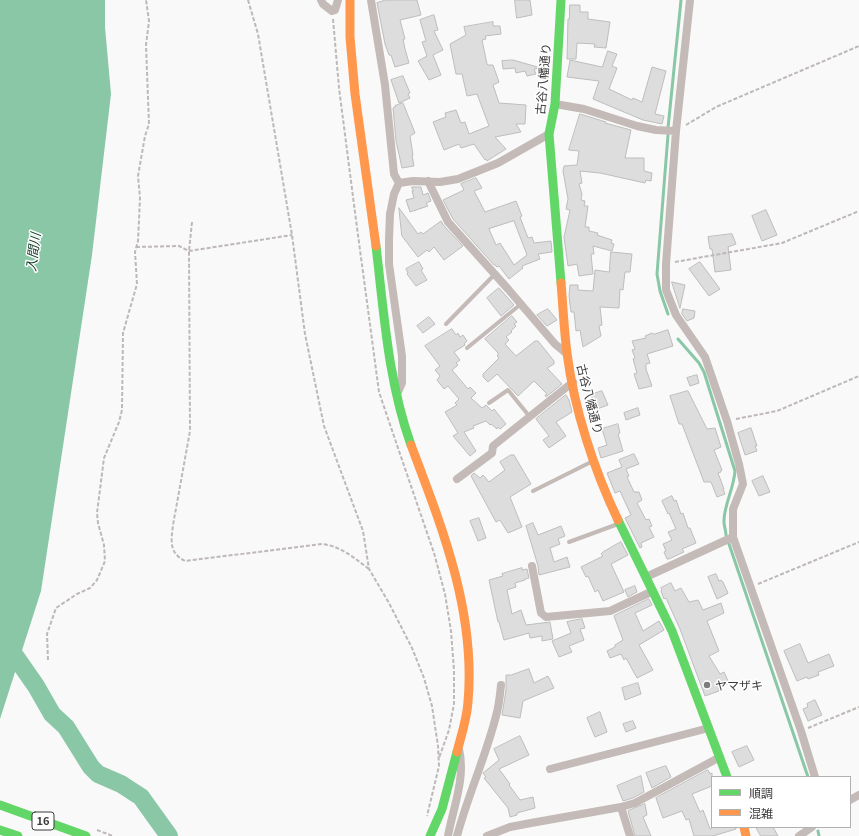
<!DOCTYPE html>
<meta charset="utf-8">
<style>
body{margin:0}
#map{position:relative;width:859px;height:836px;overflow:hidden;background:#f8f9f8;font-family:Georgia,"Noto Sans JP",serif}
canvas{display:block}
.legend{position:absolute;left:711px;top:776px;width:140px;height:52px;box-sizing:border-box;background:#fff;border:1px solid #b0b1b0;margin:0;padding:5px 7px;list-style:none;font-size:12px;color:#3a3b3a}
.legend li{display:flex;align-items:center;gap:8px;height:20px}
.legend b{width:20px;border:1px solid #b0b1b0}
</style>
<div id="map">
<canvas width="859" height="836"></canvas>
<ul class="legend">
<li><b style="height:5px;background:#63d668"></b>順調</li>
<li><b style="height:5px;background:#ff974d"></b>混雑</li>
</ul>
</div>
<script>
const context = document.querySelector('canvas').getContext('2d');
context.lineJoin = 'round';
function paint(path, color) { context.fillStyle = color; context.fill(path, 'evenodd'); }
function trace(path, color, width, dash) { context.strokeStyle = color; context.lineWidth = width; context.lineCap = dash ? 'butt' : 'round'; context.setLineDash(dash || []); context.stroke(path); }
function write(font, color, halo, rows, align = 'center') {
  context.font = font + ' Georgia,"Noto Sans JP",serif'; context.lineWidth = 3; context.setLineDash([]); context.textBaseline = 'middle'; context.strokeStyle = halo; context.fillStyle = color; for (const [text, x, y, turn = 0] of rows) {
    context.save(); context.translate(x, y); context.rotate((+turn || 0) * Math.PI / 180); context.textAlign = isNaN(turn) ? turn : align; if (halo) context.strokeText(text, 0, 0); context.fillText(text, 0, 0); context.restore();
  }
}
paint(new Path2D(`
 M0 0H105V27L111 94 92 255 41 591 0 719Z`), '#89c7a6');
trace(new Path2D(`
 M668 128 681 0
 M668 314 660 291 657 274 668 135
 M678 339 699 363 704 372 735 471C734 488 723 508 724 522 724 526 726 531 726 535
 M728 541 808 777
 M818 831 819 836`), '#89c7a6', 3);
trace(new Path2D(`
 M0 640 13 653 36 686 52 714 66 727 91 767 98 774 121 784 141 797 169 836`), '#89c7a6', 18);
const building = new Path2D(`
 M386 0H417L421 15 400 20 405 39H403L405 49 409 63 395 67 391 55H389L385 44 377 3Z
 M515 0H530L532 15 517 18Z
 M570 5H580V12H588V19L610 22 606 48 594 47 595 44 577 43 576 59H567L568 19H569Z
 M434 15 438 30 434 31 443 50 433 55 441 75 429 80 418 61 427 56 422 42 426 41 420 20Z
 M493 22V26H500L501 34 485 36 486 39 482 40 487 64 488 65H493L499 82 493 85 499 103 526 105 525 124H516L521 132 495 137 506 149 487 161 486 159 485 160 474 144 461 148 459 144 444 150 433 122 446 117 445 113 456 110 461 123 465 122 469 134 489 126 477 94 467 96 462 74H456L450 44 466 35 464 27Z
 M608 51 617 54 612 66 617 68 609 89 632 100 633 98 642 102 652 67 666 71 655 114 664 116 662 124 643 120 593 99 599 81 567 77 570 60 602 67Z
 M513 60 541 68 534 69 536 74 527 76 525 71 516 73 515 68 503 69 502 61Z
 M403 76 410 93 408 94 410 98 399 103 391 80Z
 M403 103 415 133 410 136 413 155H412L414 166 402 168 396 141 393 108 395 107V106Z
 M580 114 606 122 605 123 631 130 625 158H644V171L652 173 651 181 646 180 645 183 600 173 580 171 582 183 579 184 582 194 581 200 585 201 584 206H588L585 227H589V231L598 233 597 235 612 240 611 243 614 244 612 251 593 246 594 254H591L593 274 579 276 577 264 568 266 564 237 570 210 566 209 568 199 563 171 564 166 577 165 579 151 569 150Z
 M476 178 482 188 474 191 485 212 516 201 522 216 520 217 528 238 532 237 534 243 551 241 552 252 538 254 540 259 522 266 523 268 509 279 499 266 497 267 495 265H494L453 219 443 200 464 190 461 184ZM514 221 527 255 514 265 500 243 496 245 489 229Z
 M412 187H421L423 195 428 193 431 201 426 203 428 206 410 212 406 200 414 198 412 191H413Z
 M399 208 418 234 421 232 423 234 441 221 444 226 463 246 444 260 434 247 429 252 427 250 418 257 402 236Z
 M766 210 777 235 762 241 752 216Z
 M732 234 736 244 728 247 731 270 715 272 712 249H710L708 237Z
 M611 252 632 254 630 272H625L623 290 620 289 619 308 600 307 602 325 599 326 601 336 583 347 580 330 576 331 574 312H571L569 296 570 285H578V290L593 291 595 270 609 272Z
 M419 262 423 269 421 270 427 280 416 286 407 274 408 273 406 269Z
 M700 262 720 289 709 296 689 269Z
 M672 282 685 285 680 308Z
 M499 288 514 305 501 316 487 298Z
 M548 309 557 320 547 326 537 315Z
 M683 309 695 311 694 318 687 321 682 314Z
 M512 316 517 322 514 324 516 326 511 331 512 332 506 337 509 340 505 344 516 356 535 341H538L554 361V364L547 368 562 384 546 397 545 395 547 394 534 381 518 396 497 374 488 382 483 377V374L499 358 497 356 498 355V353L485 339Z
 M429 317 435 324 423 333 417 326Z
 M452 329 456 335 458 333 460 337 463 335 467 341 464 344 465 345 454 352 460 360 456 363 458 365 452 370 468 389 470 387 476 393 471 398 482 408 486 405 492 411 494 409 506 424 500 429 498 427 497 429 491 424 490 425 486 421 473 426 474 428 464 432 476 451 470 456 453 436 458 433 445 412 457 405 455 403 459 399 448 386 444 389 437 380 440 376 435 370 440 366 425 346Z
 M668 330 673 346 647 354 650 363 646 364V369L652 386 639 389 634 374 637 373 633 359 635 358 632 350 635 349 632 341 646 338 645 336 652 333 654 334Z
 M697 375 699 383 690 386 687 378Z
 M602 391 608 405 597 409 591 395Z
 M688 391 707 429 715 428 721 447 714 450 722 470H721V472L718 473 724 489H723L725 494 717 497 711 482H704L682 424H679L670 396Z
 M566 395 569 400 572 412 556 422 566 436 549 448 543 440 549 436 536 419Z
 M638 408 640 415 626 420 624 413Z
 M618 424 620 433 618 434 623 451 601 458 598 448 607 445 602 429Z
 M751 428 757 446H755L757 451 745 455 738 433Z
 M634 454 639 464 626 469 629 476 627 477 634 492H639L642 500 637 503 646 520 649 519 652 526 649 527 654 537 641 543 642 547 640 548 625 518 631 515 620 491 615 493 607 473 622 467 619 460Z
 M511 455H514L531 484 510 497 522 527 508 533 500 520 496 522 471 476 474 473 480 478 483 475 489 482 505 470 500 462Z
 M763 476 770 492 759 496 752 481Z
 M672 496 674 501 676 500 681 514 683 513 688 528H690L696 543 682 549 684 552 669 559H667L664 552 666 551 663 544 672 540 668 532 676 529 669 513 668 514 662 501Z
 M479 518 486 538 478 541 470 521Z
 M533 523 538 535 561 526 565 536 558 539 560 544 550 548 554 562 567 557 570 567 539 575 538 566 526 526Z
 M621 542 628 555 611 564 624 592 603 601 598 590 595 592 588 576 586 577 581 567 603 556 601 554 603 552Z
 M522 568V570L527 569 529 578 525 579V580L515 583 516 587 507 590 512 614 521 610 526 625 550 622 553 639 542 641V636L530 638 529 633 504 640 499 622H498L489 580 503 576 502 574Z
 M716 574 719 581 721 580 723 582 728 593 727 594 717 599 708 577Z
 M671 583 675 591 681 588 689 602 698 600 703 610 721 603 724 613 707 621 719 651 709 656 720 674 724 672 729 683 718 689 719 691 705 696 680 629 666 598 664 599 661 591 662 590 661 588Z
 M635 586 637 592 628 597 625 590Z
 M649 599 652 605 635 613 643 631 659 621 664 630 639 645 653 670 637 678 626 658 624 660 621 654 610 658 607 651 615 647V645L623 640 614 616Z
 M582 619 585 628 580 629 584 640 569 646 572 652 559 657 552 641 571 633 567 622Z
 M800 644 808 663 829 654 834 666 818 672 819 675 808 679 807 677 797 681 784 651Z
 M529 669 534 683 548 676 554 688 523 701 520 718 502 715 506 690V675H511Z
 M638 683 641 694 625 700 622 688Z
 M815 700 822 715 808 721 803 709 808 707 807 704Z
 M600 712 607 732 595 737 587 718Z
 M633 721 636 728 626 732 623 724Z
 M520 736 529 755 499 769 510 784 509 785 520 800 533 797 535 808 517 813V815L510 817 508 808 484 778 486 777 483 773 499 760 494 749Z
 M747 746 754 760 739 767 732 752Z
 M666 766 671 777 652 788 646 773Z
 M708 770 710 774 712 773V786L692 794 700 812 703 810 710 829 714 827H736V829L713 836H694L689 819 686 820 682 811 663 818 656 798Z
 M641 776 644 792 633 798 623 801 617 786Z
 M645 804 647 815 643 817 651 836H635L628 811Z
 M756 827H773L778 836H761Z`);
paint(building, '#dcdddc');
trace(building, '#bcbdbc', 1);
trace(new Path2D(`
 M248 0 258 34 292 235 305 334 324 426 363 531 369 569 389 603 412 648 424 678 432 706 438 746 439 766 427 816
 M333 19 339 88 356 220 379 392 399 451 434 553 445 594 451 631 454 670V704L449 730 439 758
 M686 125 716 107 859 46
 M192 222 189 251 190 431 173 525C171 541 169 553 185 561L322 544C341 546 354 558 369 569
 M136 247 179 246 189 251 292 235
 M675 262 782 243 859 211
 M736 419 777 411 859 376
 M758 584 859 542
 M48 660 47 634 56 608 77 594 90 588 97 580 105 561 104 545 98 523 97 513 104 458 119 422 122 410 123 333 137 284 135 252 138 241 140 198 138 176 145 136 149 124 146 45 149 21 146 0
 M808 728 859 707
 M97 830 113 836`), '#beb8b7', 2, [4, 2]);
trace(new Path2D(`
 M446 324 495 274
 M467 348 521 304
 M489 403 508 390 530 417
 M533 491 593 461
 M569 542 618 524`), '#c4bab7', 4);
trace(new Path2D(`
 M321 0 323 4 332 11 335 10 338 0
 M371 0 385 85 394 174 399 183
 M690 0 676 131 666 264V290L676 315 705 357 727 421 739 464 743 484 733 509V537L801 731 815 777
 M555 104 584 109 637 126 656 130 676 131
 M428 181 448 222 508 289 555 344 567 354
 M397 394 402 383V356L389 264V239L390 214 394 194 399 183 413 181 440 182 458 179 498 163 549 134
 M457 479 492 453 493 446 573 382
 M532 566 541 613 546 617 610 611 653 591
 M646 577 733 537
 M550 769 709 728
 M850 800 859 795
 M621 807 630 836
 M448 836C453 808 466 778 459 749
 M457 836C468 795 486 756 496 716 499 706 500 695 501 685
 M487 836 510 827 531 823 621 807 635 803 720 757
 M799 836 812 827`), '#c4bab7', 8);
trace(new Path2D(`
 M561 0 555 104 549 134 561 283
 M376 246C384 313 388 381 411 445
 M618 520 672 631 727 777
 M0 805 86 836
 M0 830 18 836
 M430 836 442 809 457 752`), '#63d668', 9);
trace(new Path2D(`
 M350 0V37L355 94 376 246
 M561 283C563 306 564 330 567 353 574 409 594 470 618 520
 M411 445C442 527 476 612 468 702 467 719 461 736 457 752
 M744 827 746 836`), '#ff974d', 9);
for (const [x, y, r, color] of [
 [707,685,4,"#7c7e7c"]
]) { const dot = new Path2D(); dot.arc(x, y, r, 0, 2 * Math.PI); context.fillStyle = color; context.fill(dot); trace(dot, '#fff', 1.5); }
for (const [x, y, w] of [
 [43,821,22]
]) { const box = new Path2D(); box.roundRect(x - w / 2, y - 9, w, 18, 3); context.fillStyle = '#fff'; context.fill(box); trace(box, '#3a3b3a', 1); }
write('bold 11px', '#3a3b3a', null, [
 ["16",43,821]
]);
write('12px', '#3a3b3a', '#fff', [
 ["古谷八幡通り",543,79,-85],
 ["古谷八幡通り",590,399,76]
]);
write('12px', '#3a3b3a', '#fff', [
 ["ヤマザキ",715,685]
], 'left');
write('italic 13px', '#143a27', '#fff', [
 ["入間川",33,252,-83]
]);
</script>
